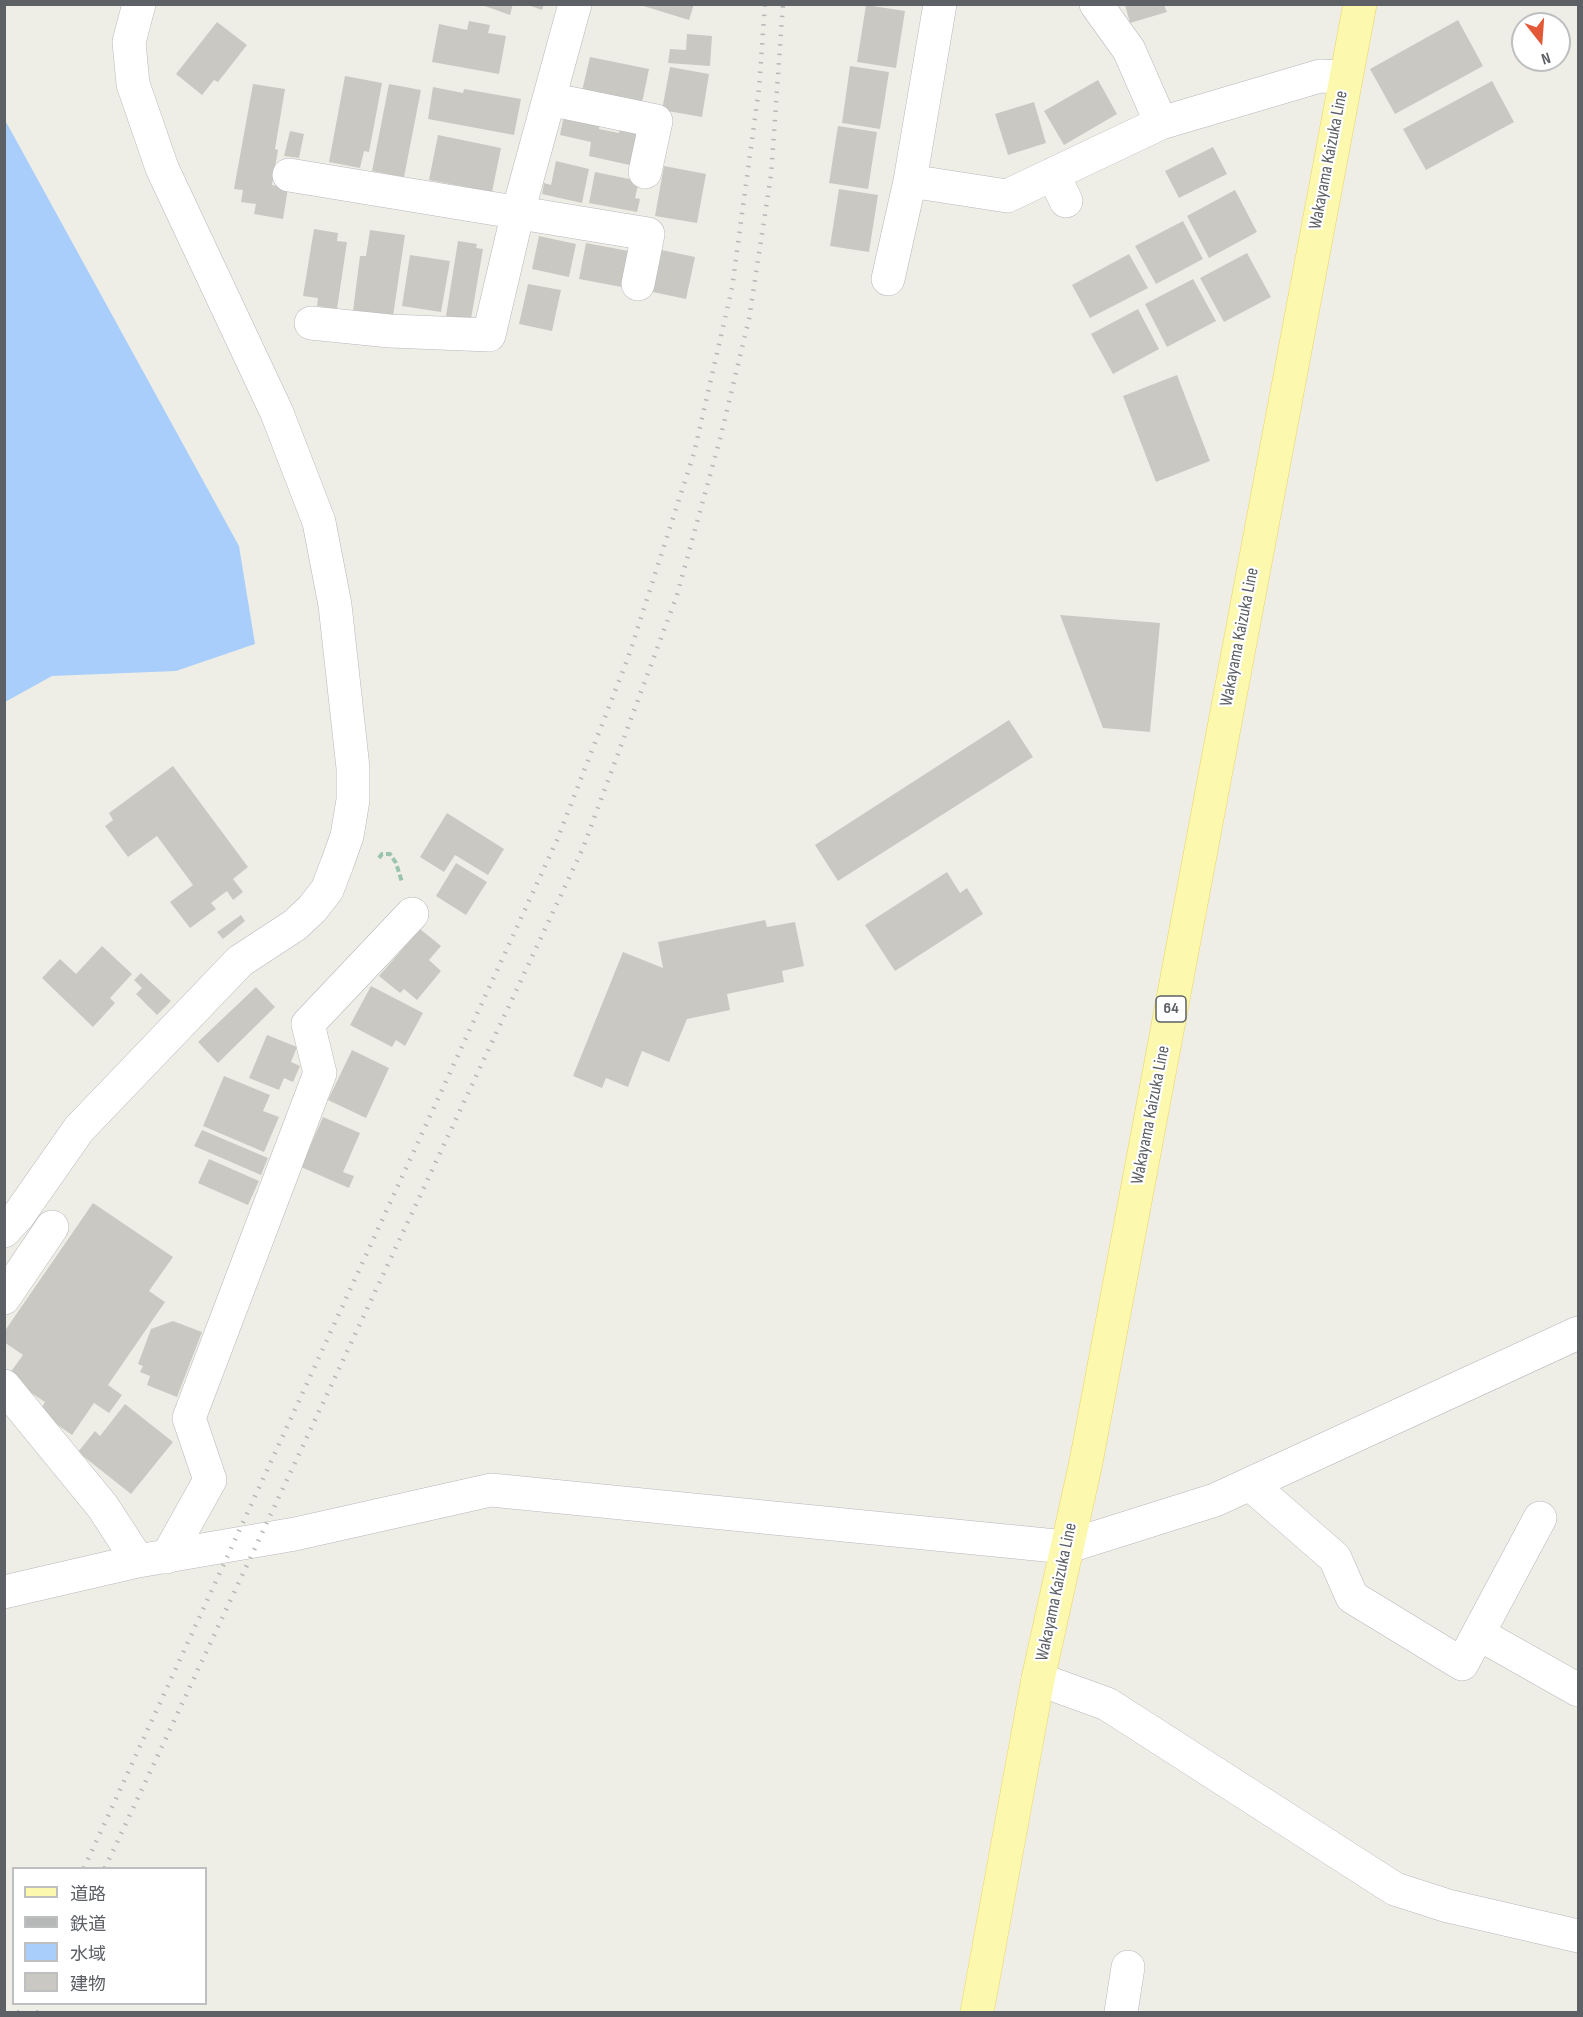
<!DOCTYPE html>
<meta charset="utf-8">
<style>
body{margin:0}
#map{position:relative;width:1583px;height:2017px;overflow:hidden;background:#efeee6;font-family:"Sofia Sans Condensed","Noto Sans JP",sans-serif}
canvas{display:block}
.frame{position:absolute;inset:0;border:6px solid #5d6065;pointer-events:none}
.legend{position:absolute;left:12px;top:1867px;width:195px;height:138px;box-sizing:border-box;background:#fff;border:2px solid #bebfc1;margin:0;padding:8px 10px;list-style:none;font-size:18px;color:#5d6065}
.legend li{display:flex;align-items:center;gap:12px;height:30px}
.legend b{width:30px;border:2px solid #bebfc1}
.north{position:absolute;left:1511px;top:12px;width:60px;height:60px;box-sizing:border-box;background:#fff;border:2px solid #bebfc1;border-radius:50%;rotate:163deg;font-size:16px;font-weight:700;line-height:24px;text-align:center;color:#5d6065}
.north::after{content:'';display:block;margin:auto;width:21px;height:27px;background:#e35938;clip-path:polygon(50% 0,100% 100%,50% 72%,0 100%)}
</style>
<div id="map">
<canvas width="1583" height="2017"></canvas>
<div class="frame"></div>
<ul class="legend">
<li><b style="height:8px;background:#fcf8ae"></b>道路</li>
<li><b style="height:8px;background:#b6b7b7"></b>鉄道</li>
<li><b style="height:16px;background:#a9cefc"></b>水域</li>
<li><b style="height:16px;background:#cac8c2"></b>建物</li>
</ul>
<div class="north">N</div>
</div>
<script>
const context = document.querySelector('canvas').getContext('2d');
context.lineJoin = 'round';
function paint(path, color) { context.fillStyle = color; context.fill(path, 'evenodd'); }
function trace(path, color, width, dash) { context.strokeStyle = color; context.lineWidth = width; context.lineCap = dash ? 'butt' : 'round'; context.setLineDash(dash || []); context.stroke(path); }
function write(font, color, halo, rows, align = 'center') {
  context.font = font + ' "Sofia Sans Condensed",sans-serif'; context.lineWidth = 4.5; context.setLineDash([]); context.textBaseline = 'middle'; context.strokeStyle = halo; context.fillStyle = color; for (const [text, x, y, turn = 0] of rows) {
    context.save(); context.translate(x, y); context.rotate((+turn || 0) * Math.PI / 180); context.textAlign = isNaN(turn) ? turn : align; if (halo) context.strokeText(text, 0, 0); context.fillText(text, 0, 0); context.restore();
  }
}
paint(new Path2D(`
 M5 120 239 546 255 644 176 671 52 676 5 702Z`), '#a9cefc');
paint(new Path2D(`
 M479 4H513L510 15Z
 M525 4H544L542 10Z
 M637 4H694L689 20Z
 M866 5 905 11 896 68 857 62Z
 M1125 5H1164L1167 12 1130 23Z
 M1458 20 1483 66 1395 114 1370 69Z
 M469 21 490 25 488 33 506 36 499 74 432 62 439 24 467 30Z
 M217 22 247 45 218 82 214 80 202 95 176 74Z
 M687 34 712 36 710 66 668 63 670 49 686 50Z
 M590 57 649 69 642 103 582 91Z
 M850 66 889 72 880 129 842 123Z
 M670 67 709 74 702 117 662 110Z
 M345 76 382 83 369 152 364 151 360 168 329 162Z
 M1098 80 1117 114 1064 145 1044 111Z
 M1492 81 1514 122 1426 170 1403 129Z
 M253 84 285 89 275 149 278 150 272 185 288 188 283 219 254 214 256 204 241 202 243 190 234 189Z
 M389 84 421 90 404 177 372 171Z
 M433 87 463 93 464 89 521 99 514 135 428 119Z
 M1034 102 1046 143 1008 155 995 114Z
 M564 115 600 122 599 129 619 133 620 128 641 132 634 166 589 156 591 142 560 135Z
 M838 126 877 132 868 189 829 183Z
 M290 131 304 134 299 158 284 156Z
 M438 135 501 148 492 192 429 180Z
 M1213 147 1227 174 1179 198 1165 171Z
 M556 161 589 169 582 203 542 194 544 183 551 185Z
 M664 166 706 174 697 223 655 216Z
 M595 172 639 181 635 198 640 199 637 212 589 203Z
 M839 189 878 195 869 252 830 246Z
 M1235 190 1257 232 1209 258 1187 216Z
 M1183 221 1203 259 1156 284 1135 246Z
 M314 229 338 233 337 241 347 242 337 309 317 306 318 298 303 296Z
 M370 230 405 235 393 316 353 311 360 256H366Z
 M539 236 576 244 569 277 532 269Z
 M458 241 477 244 476 248 483 249 471 319 446 316Z
 M586 243 634 252 627 288 579 279Z
 M657 249 695 257 686 299 648 291Z
 M1247 253 1271 297 1224 322 1200 278Z
 M1129 254 1148 288 1090 318 1072 285Z
 M410 255 450 261 441 312 402 306Z
 M1193 279 1216 321 1167 347 1145 304Z
 M528 284 561 290 552 331 519 324Z
 M1138 309 1159 349 1113 374 1091 334Z
 M1177 375 1210 461 1156 482 1123 396Z
 M1060 615 1160 623 1150 732 1103 728Z
 M1009 720 1033 757 838 881 815 845Z
 M173 766 248 867 233 879 243 892 233 900 227 891 211 903 216 909 190 928 170 902 193 885 157 836 128 857 105 826 113 820 109 813Z
 M447 813 504 849 488 875 455 855 444 872 420 857Z
 M456 863 487 882 466 915 436 896Z
 M947 872 960 893 967 888 983 914 895 971 865 925Z
 M241 915 245 921 223 939 217 932Z
 M765 920 767 927 795 922 804 966 782 971 784 982 727 994 730 1010 687 1019 669 1062 642 1051 628 1087 606 1078 602 1088 573 1076 623 952 663 968 658 942Z
 M420 929 441 946 429 960 441 971 417 1000 404 989 400 993 379 976Z
 M102 946 132 974 110 998 115 1003 93 1027 42 978 60 959 76 974Z
 M141 973 171 1001 157 1015 136 994 142 988 134 980Z
 M371 986 423 1013 405 1046 396 1040 392 1047 350 1025Z
 M256 987 275 1007 218 1063 198 1042Z
 M267 1035 297 1047 291 1062 300 1066 293 1082 284 1078 279 1090 249 1078Z
 M352 1050 389 1068 366 1118 328 1100Z
 M224 1076 270 1095 263 1111 279 1117 264 1152 203 1126Z
 M323 1117 360 1133 343 1172 354 1176 349 1188 301 1167Z
 M202 1130 268 1158 261 1175 194 1146Z
 M209 1159 259 1181 248 1205 198 1183Z
 M93 1203 173 1257 149 1291 165 1302 108 1385 122 1395 109 1413 94 1403 72 1435 39 1412 45 1402 7 1377 23 1355 4 1342V1332Z
 M173 1321 202 1332 177 1397 147 1385 150 1376 140 1372 143 1366 138 1364 151 1329Z
 M125 1404 173 1442 131 1494 78 1452 95 1431 100 1436Z`), '#cac8c2');
const street = new Path2D(`
 M1096 4 1129 50 1161 123
 M549 99 656 121 645 172
 M1053 174 1066 201
 M289 175 648 234 638 284
 M910 181 1007 196 1161 123 1320 76 1344 77
 M888 279 910 181 940 4
 M311 323 390 331 489 335 518 212 575 4
 M4 1231 18 1216 79 1129 240 961 295 925 312 909 327 890 337 864 347 836 353 800V768L335 605 319 522 277 413 162 168 133 84 129 42 139 4
 M4 1298 52 1227
 M4 1386 103 1507 138 1561
 M1250 1484 1335 1558 1352 1597 1462 1664 1540 1518
 M167 1557 210 1480 189 1418 320 1073 308 1024 412 914
 M4 1592 138 1561 295 1534 491 1490 1066 1547 1215 1500 1578 1333
 M1479 1634 1578 1690
 M1038 1679 1107 1704 1395 1889 1448 1906 1578 1936
 M1121 2012 1128 1967`);
const primary = new Path2D(`
 M977 2012 1038 1679 1086 1462 1360 4`);
trace(street, '#b6b7bc', 34);
trace(primary, '#ecd562', 34);
trace(new Path2D(`
 M379 858 382 854H390L396 863 402 882`), '#9bc4ac', 4, [6, 3]);
trace(street, '#fff', 33);
trace(primary, '#fcf8ae', 33);
trace(new Path2D(`
 M84 1868 557 840 628 658 694 453 732 288 759 88 765 4
 M105 1868 583 848 677 595 720 439 749 319 771 175 783 4
 M19 2012 23 2004
 M38 2012 42 2004`), '#b6b7b7', 4.5, [1.5, 8]);
for (const [x, y, w] of [
 [1171,1009,30]
]) { const box = new Path2D(); box.roundRect(x - w / 2, y - 13, w, 26, 4.5); context.fillStyle = '#fff'; context.fill(box); trace(box, '#5d6065', 1.5); }
write('bold 16px', '#5d6065', null, [
 ["64",1171,1009]
]);
write('18px', '#5d6065', '#fff', [
 ["Wakayama Kaizuka Line",1329,160,-79],
 ["Wakayama Kaizuka Line",1240,637,-79],
 ["Wakayama Kaizuka Line",1151,1115,-79],
 ["Wakayama Kaizuka Line",1057,1592,-78]
]);
</script>
